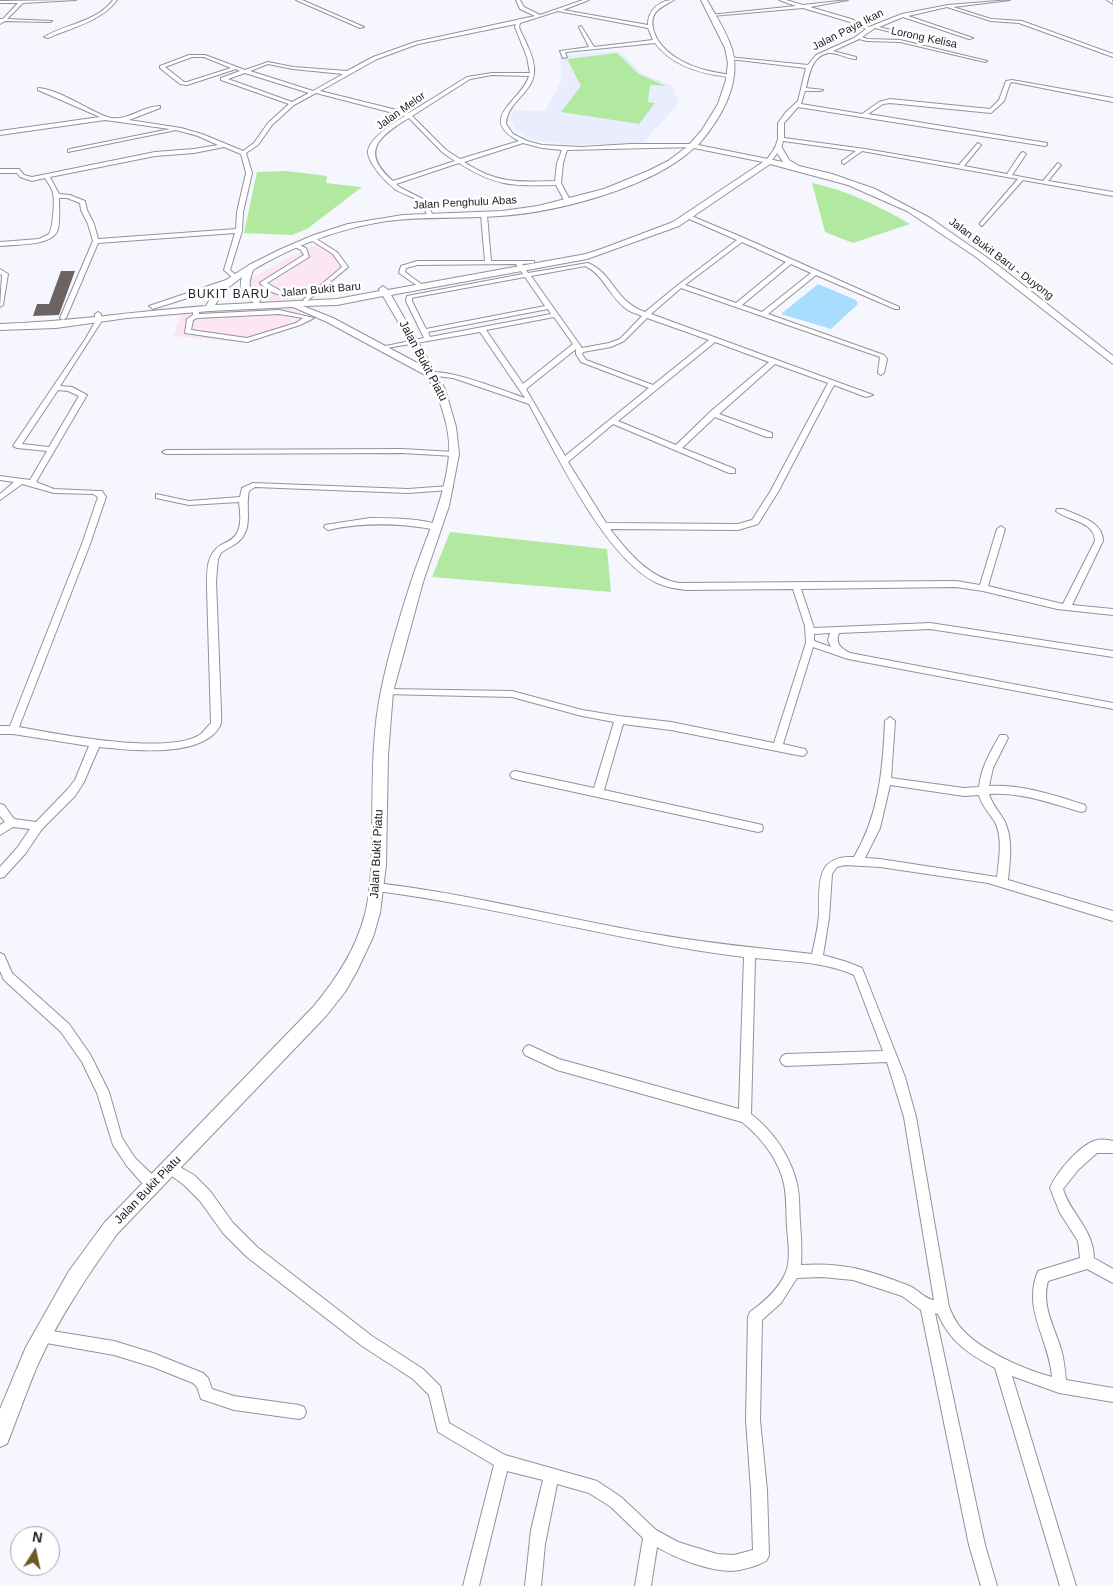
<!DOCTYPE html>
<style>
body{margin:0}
#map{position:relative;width:1113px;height:1586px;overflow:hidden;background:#f6f7fe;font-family:Arial,sans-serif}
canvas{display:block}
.north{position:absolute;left:10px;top:1526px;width:50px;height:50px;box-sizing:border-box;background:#fff;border:1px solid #a7a7a8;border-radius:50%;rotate:10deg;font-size:14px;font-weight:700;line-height:20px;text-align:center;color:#232326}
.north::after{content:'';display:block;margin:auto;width:18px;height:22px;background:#6c5927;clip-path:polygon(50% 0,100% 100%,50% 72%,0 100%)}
</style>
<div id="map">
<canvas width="1113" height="1586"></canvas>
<div class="north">N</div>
</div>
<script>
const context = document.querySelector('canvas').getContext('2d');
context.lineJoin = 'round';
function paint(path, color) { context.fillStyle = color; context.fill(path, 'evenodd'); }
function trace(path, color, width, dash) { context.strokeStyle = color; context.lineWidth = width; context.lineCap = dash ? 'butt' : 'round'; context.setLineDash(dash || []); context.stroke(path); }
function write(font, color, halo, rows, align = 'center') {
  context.font = font + ' Arial,sans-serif'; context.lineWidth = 5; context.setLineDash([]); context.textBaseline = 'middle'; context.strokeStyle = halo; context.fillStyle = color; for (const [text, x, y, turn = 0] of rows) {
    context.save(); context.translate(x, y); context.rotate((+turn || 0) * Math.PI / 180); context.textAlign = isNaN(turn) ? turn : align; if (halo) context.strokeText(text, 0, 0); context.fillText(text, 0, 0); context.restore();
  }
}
paint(new Path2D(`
 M324 241 338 251 349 270 297 311 315 321 247 343 173 336 182 313 240 310 250 297 242 283 297 253Z`), '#fce6f4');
paint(new Path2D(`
 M621 51 642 73 673 86 679 103 643 143 567 145 529 139 515 130 510 118 514 110 545 111 561 81 560 55Z`), '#eaedfe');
paint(new Path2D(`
 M617 53 639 74 666 86 650 85 648 102 655 103 639 124 561 112 581 86 567 59Z
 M286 171 327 176 326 183 362 187 307 229 292 235 244 233 257 172Z
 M812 183C846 190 879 206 910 224L853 243 825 232Z
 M450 532 607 549 611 592 432 577Z`), '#b2e9a0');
paint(new Path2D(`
 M818 284 856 300 858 304 831 329 781 314Z`), '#a9ddfe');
paint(new Path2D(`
 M61 271H75L59 315 33 316 37 304H49Z`), '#6d6363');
const minor = new Path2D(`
 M76 0 23 3 7 19 52 21 50 22 5 21 0 24V19H3L18 3H0V1Z
 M113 0H117C102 21 71 28 48 38L44 37C65 24 97 22 113 0Z
 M296 0H302L364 27 360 28Z
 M516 0H520L524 7 540 15 583 0H589L563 10 648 25C648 10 659 0 674 0 660 8 648 12 654 32 661 53 687 66 709 71 716 73 725 73 731 76L729 77C701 74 672 66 655 43L566 52 565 53 567 57 563 58 560 51 589 47 579 27 581 26 594 47 653 40 648 28 558 11 520 23 519 27C524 40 533 53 534 67 537 92 507 100 506 124L513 134 527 141 542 145 581 147 631 144H693L695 145V147L567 150 563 163 561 183 571 202 568 204 565 202 556 185C514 186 496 187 459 163L396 184 401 188 423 199 433 215 430 217 428 216C425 211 422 204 417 200 411 196 403 194 396 190 387 183 369 165 368 153 367 139 395 122 405 116L316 93 294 105 272 125 258 145 246 153 252 173 243 212 242 231 230 270 237 276V278H233L224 270 235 233 98 243 66 318 63 320 60 318 93 241 88 224 81 210 80 203 67 198H59C59 207 60 221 58 229 53 247 15 244 0 246V242L39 239 49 234C53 228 55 201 53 193 52 188 48 183 45 178L32 181 20 177 17 173H0V169H19L24 175 32 177 155 152 194 149 218 145 198 136 176 130 68 152V150L70 149 170 129 105 120 0 135V131L100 117 38 90V88C58 89 88 110 107 117 127 123 141 106 160 106V108L129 120 181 128 202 134 243 151 254 143 268 123 289 104 221 80V78L240 71 236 69 187 85 180 84 160 68V66L189 55H205L245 70 268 62 293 67 347 71 373 57 415 42 535 16 520 9ZM516 24 515 27 527 57 530 73H492L467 77 409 113 320 91 377 59 418 44ZM192 57H204L231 68 187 82H184L165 67ZM268 64 293 69 343 74 313 91 250 71ZM245 73 309 93 292 102 228 79ZM492 75 529 76C522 101 476 118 519 141L460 159 446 150 412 116 470 79ZM409 118 442 152 455 161 393 181C359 152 379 136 409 118ZM523 143 542 148 562 150 557 163 555 181C517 182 498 184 464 162ZM224 147 241 154 246 173 237 212 236 229 98 239 94 224 87 210 85 201 70 195 59 194 50 177 155 156 194 153Z
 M779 0H786L803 5 848 0 810 7 851 19 869 27 902 14 948 5 1010 0 953 7 991 19 1022 21 1113 54V57L1019 23 991 21 947 7 908 16 973 38 969 39 903 17 879 27 907 34V36L875 28 862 37 867 39 900 40 987 61 985 62 900 42 867 41 859 39 833 51 856 57V59C847 59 837 52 829 53 812 55 809 75 806 88L823 90 821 91H805L801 104 862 114 879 102 890 99 990 109 999 100 1006 81 1012 80 1113 98V102L1012 82 1010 83 1004 101 991 113 890 103 883 104 868 114 1047 143V145L1045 146 798 107 784 123V138L865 149 959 165 978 143 981 145 964 166 1007 174 1021 153 1023 152 1026 154 1012 175 1043 181 1058 163 1061 165 1048 181 1113 192V196L1023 180 982 226 980 225V223L1018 179 862 151 844 164 842 163V161L856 151 783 141 781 148 770 163H766L765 162 775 148 778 139V123L786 112 798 101 806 68 730 59 728 57 808 65 816 55 854 38 866 29 847 21 803 8 712 16 710 15 796 6Z
 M1107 0H1112L1113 4Z
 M484 213 487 215 491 261H534V263L522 264 528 273 588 263C614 274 614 301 645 312L678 285 737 240 687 218 686 217 689 215 744 238 899 307V309H895L816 275 768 314 884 355 887 359 884 373 881 375 878 373 880 357 681 288 651 314 873 395 866 397 834 385 778 492 758 524 738 530 610 529C628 552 649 578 679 583L956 581 980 585 997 529 1001 526 1005 529 988 586 1063 604 1095 541C1095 521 1068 521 1056 511L1057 509H1063C1078 516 1103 521 1103 541L1072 605 1113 609V615L1057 609 983 591 956 587 801 589 814 628 930 623 1113 651V657L930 629 839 633C835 644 841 648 850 653L1113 703V709L848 659 813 647 783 744 805 749 807 752 805 755 802 756 671 730 623 724 604 790 758 824 762 825 763 828 762 831 758 832 515 779 512 778 510 775 512 772 515 771 594 788 614 722 582 716 512 697 384 694 382 692 384 690 387 689 512 691 582 710 619 716 671 722 774 743 806 643 805 626 793 589 687 590C677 589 666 587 657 583 605 558 557 455 529 404L453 378 428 375 427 374C441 365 507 392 525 398L480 332 381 349V347L424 338 406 301 407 296 523 274 516 264 417 265 406 268 405 272 424 286 425 287 422 289 399 273 401 266 417 261H485L481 215ZM742 242 786 262 736 303 685 285ZM791 264 811 273 762 312 742 305ZM585 266C603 274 609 295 624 307 629 312 635 313 642 316L620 339 609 343 582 348 531 276ZM525 277 545 306 426 329 412 301V298L416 297ZM548 309 551 314 430 337 428 332ZM554 317 573 344 523 384 486 330ZM647 318 709 340 653 385 586 360 582 354 583 352 611 347 624 341ZM715 342 769 362 710 412 676 445 618 421ZM576 349V354L581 362 649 388 565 456 526 389ZM775 364 828 383 770 492 752 520 738 524 606 523 568 462 613 424 729 473H735V469L682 448 715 417 766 437H772V433L719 414ZM830 633 828 640 831 647 814 641V634Z
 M313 237 337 252 348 267 306 302 303 300 304 299 342 267 333 254 311 240V238Z
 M296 244 306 248 309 257 267 283 281 291 301 292 304 294 303 295C288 298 270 295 260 283L261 282 304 255 301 250 293 246Z
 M0 269 8 274 3 305 0 307 2 275 0 274Z
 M196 307 199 309V314L279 310 314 318 300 325 247 342 185 333 187 319 193 315V309ZM279 314 303 318 296 323 247 338 191 330 193 320 197 318Z
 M98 312 101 314V322L60 386 72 387 87 395 36 482 54 489 99 491H102L106 497 90 544 19 727C56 734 170 756 201 734 204 731 208 726 211 723L207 588C207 572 206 554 221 545 227 542 234 539 237 533 242 524 240 512 239 502L189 505 156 498V494L189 501 240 497 242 488 253 483 408 489 449 486 453 488 449 490 408 493 255 487 249 491C245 507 253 526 241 539 236 545 227 548 221 553L218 559 216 581 221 711C221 715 222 722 220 726 202 759 130 750 99 747L84 782 75 796 42 829 25 854 4 877 0 878V867L17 848 30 829 13 827 0 835V825L5 822 0 816V804L4 805 14 819 36 822 67 790 75 780 89 746 13 734H0V726H10L82 544 98 497 93 494 54 493 22 484 0 500V494L14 482 0 480V476L30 480 47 451 17 448 13 446 86 338 95 322V314ZM58 390 68 391 79 396 49 447 22 444Z
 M402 449 454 452 458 454 454 456 402 453 166 454 162 452 166 450Z
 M370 518C385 518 430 518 441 527L437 530C400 523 365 522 328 530L324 527 325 525Z
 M890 717 895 721 891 778 964 788 979 787C981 768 990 752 1000 735H1006L1008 738 993 768 989 786C1022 784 1053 795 1085 805L1086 808 1085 811 1081 812C1050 803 1022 792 989 794 992 805 1000 812 1005 822 1013 840 1010 861 1008 880L1113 911V921L988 883 880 867 845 865 837 867 832 874 829 918 823 955 847 962 862 968 905 1077 916 1117 949 1307C952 1314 955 1321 960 1327 979 1350 1023 1369 1052 1377 1049 1338 1022 1310 1038 1271L1080 1258 1078 1241 1060 1213 1050 1188C1056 1173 1080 1144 1097 1140 1102 1139 1108 1140 1113 1141V1153H1097L1079 1169 1063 1189C1071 1215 1093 1228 1094 1258L1113 1269V1283L1087 1269 1048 1281C1041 1305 1054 1326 1061 1349 1064 1359 1065 1370 1066 1380L1113 1388V1402L1059 1393 1012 1376 1076 1586H1060L995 1368C969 1354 950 1342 938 1314L935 1313 985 1545 997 1586H981L969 1545 921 1310 902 1296 853 1280 822 1277 797 1278 781 1303 762 1320 760 1420 767 1490 769 1556 766 1561C757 1566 743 1570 732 1571 709 1571 677 1559 657 1547L651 1586H635L643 1538 611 1507 589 1493 557 1484 545 1544 541 1586H525L531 1530 543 1480 507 1471 479 1586H463L494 1465 438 1432 429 1395 413 1379 362 1346 247 1257 223 1233 200 1201 184 1185 165 1171 163 1167 165 1163 169 1161 194 1175 210 1191 233 1223 257 1247 372 1336 423 1369 440 1386 449 1423 505 1455 597 1481 621 1497 656 1530 678 1542 717 1554 734 1555 753 1550 751 1490 746 1420 748 1317 750 1312C764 1302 779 1289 786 1272 791 1259 788 1241 787 1227 786 1213 787 1198 784 1184 779 1160 761 1137 742 1122L557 1070 525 1055 523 1051 525 1047 529 1045 559 1059 739 1109 744 957C621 942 501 907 377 891L373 890 372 887 373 884 377 883C470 894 561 918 654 934 706 943 759 948 812 954 815 941 818 928 819 915 820 886 814 855 854 857 879 815 883 769 885 721ZM890 785 964 796 979 795C982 806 989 813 995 822 1003 838 999 860 997 877L880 859 865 858 880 828ZM755 958C789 962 823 961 854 975L883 1051 786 1054 782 1056 780 1060 782 1064 786 1066 887 1062 904 1117 934 1300C924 1299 917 1288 907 1285 869 1270 842 1262 801 1265 802 1251 801 1236 800 1222 799 1210 800 1196 797 1184 791 1157 773 1131 751 1114Z
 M0 953 4 955 12 973 69 1024 90 1054 109 1092 122 1138 135 1158 158 1180 159 1185 158 1190 153 1191 148 1190 127 1166 113 1145 97 1093 82 1062 61 1032 4 980 0 971Z
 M40 1329 114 1341 153 1353 203 1373 208 1378 212 1389 234 1396 299 1405 304 1407 306 1412 304 1417 299 1419 234 1410 201 1399 197 1387 193 1383 153 1367 114 1355 35 1341 33 1336 35 1331Z`);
const secondary = new Path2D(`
 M701 0H707C716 16 726 31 732 49 742 84 720 120 698 145L783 162 774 148 781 146 789 160 799 166 832 174 875 189 930 218 999 266 1113 356V364L976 257 907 211 848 185 770 164 679 226 587 259 391 295 445 389 456 427 459 454 449 506 423 582 393 692 388 755 386 865 380 913 373 937 357 971 345 992 326 1016 117 1234C88 1275 60 1316 39 1362 27 1389 18 1417 7 1444L0 1447V1409L26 1347 69 1271 105 1222 314 1006C337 978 356 949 365 914 371 890 372 863 372 839 373 791 371 738 381 691 388 656 400 616 411 582 425 540 445 499 449 455 451 430 440 397 427 376L327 322 293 307 210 311 127 318 56 328 0 330V324C69 322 137 311 206 306L216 289 156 308 153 309 149 306 226 280 249 265 281 249 314 235 348 224 403 215 502 211 538 206 604 189 648 171 668 161 688 146 702 130 718 104 726 80 728 63 725 48ZM694 148 763 162 673 222 604 248 586 254 388 290 383 286 379 289 380 291 337 299 259 303 260 301C249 288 247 288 253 270 293 246 340 228 387 221 425 216 463 219 500 216 558 212 651 188 694 148ZM242 277C238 289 245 297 254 303L215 305 224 291ZM383 296 410 342 421 365 333 318 303 306 337 305Z`);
trace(minor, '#91939b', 2);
trace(secondary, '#91939b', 2);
paint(minor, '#fff');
paint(secondary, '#fff');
write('11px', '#232326', '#fff', [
 ["Jalan Paya Ikan",848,30,-27],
 ["Lorong Kelisa",924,38,12],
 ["Jalan Melor",401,111,-35],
 ["Jalan Penghulu Abas",465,203,-3],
 ["Jalan Bukit Baru - Duyong",1001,259,37],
 ["Jalan Bukit Baru",321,290,-5]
]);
context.letterSpacing = '1px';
write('12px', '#232326', '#fff', [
 ["BUKIT BARU",229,295]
]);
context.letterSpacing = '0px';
write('12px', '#232326', '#fff', [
 ["Jalan Bukit Piatu",423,361,62],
 ["Jalan Bukit Piatu",377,854,-87],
 ["Jalan Bukit Piatu",148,1190,-46]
]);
</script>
